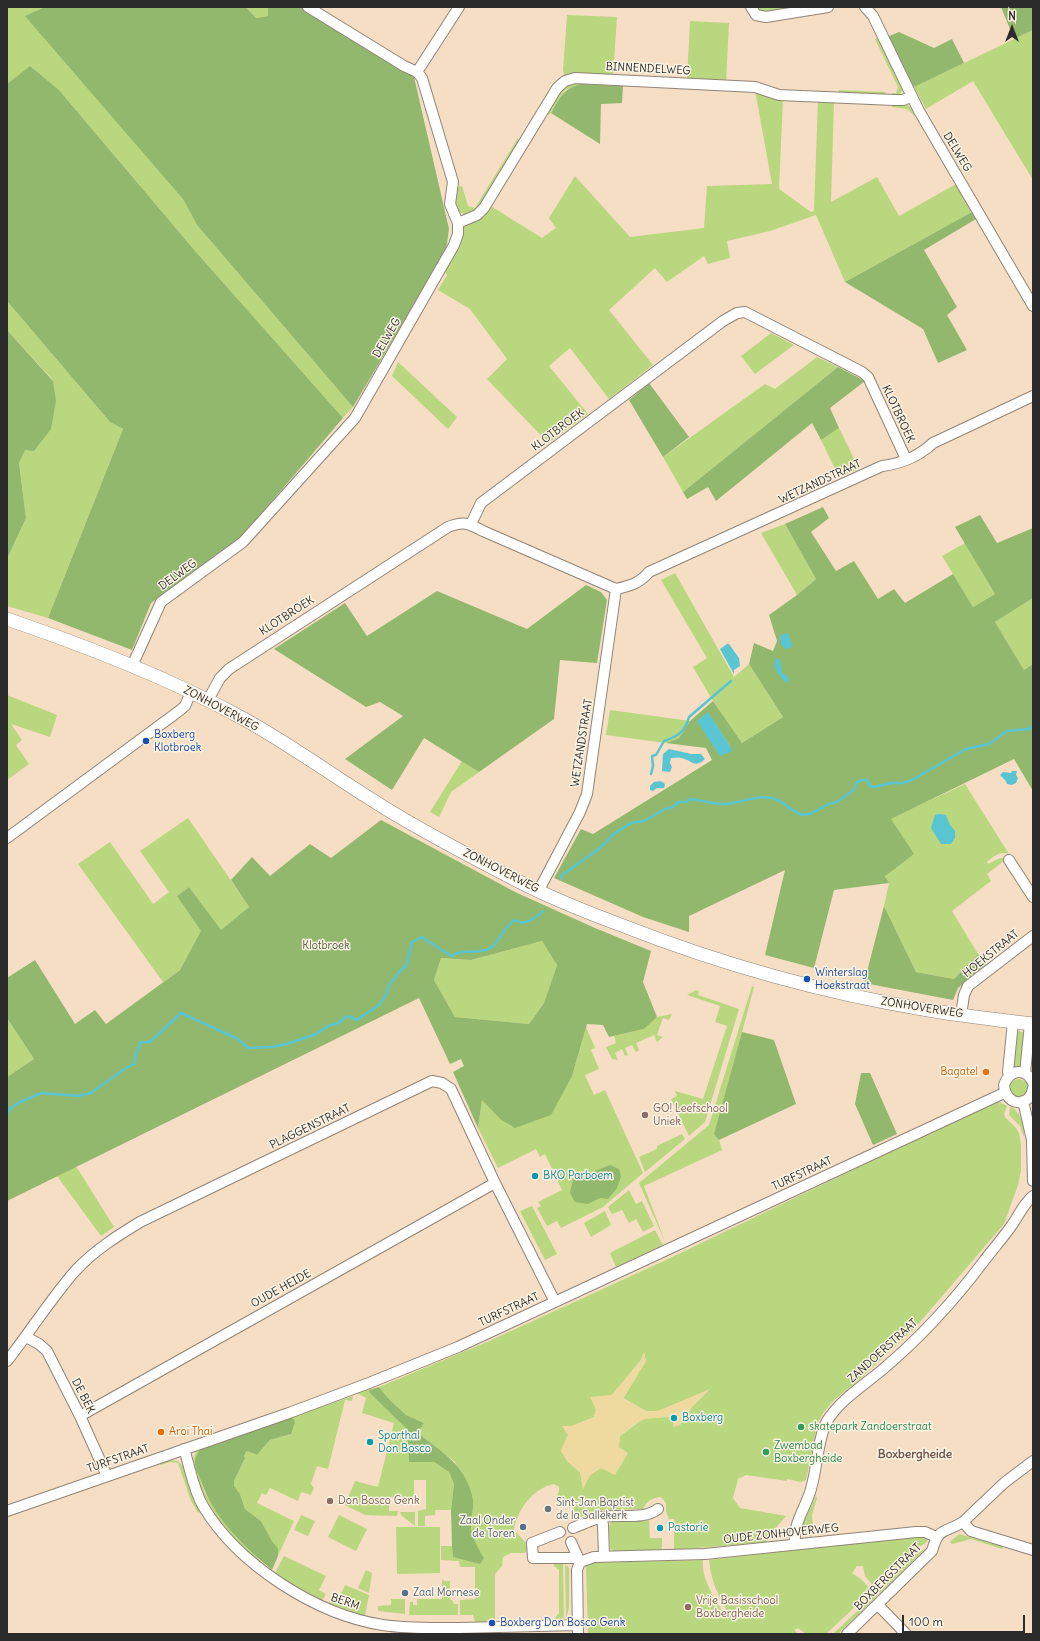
<!DOCTYPE html>
<style>
body{margin:0}
#map{position:relative;width:1040px;height:1641px;overflow:hidden;background:#f5dec3;font-family:Delius,sans-serif}
canvas{display:block}
.frame{position:absolute;inset:0;border:8px solid #2b2b2b;pointer-events:none}
.north{position:absolute;left:992px;top:8px;width:40px;height:40px;-webkit-text-stroke:3px #fcf5e5;paint-order:stroke;rotate:0deg;font-size:11px;font-weight:700;line-height:16px;text-align:center;color:#2b2b2b}
.north::after{content:'';display:block;margin:auto;width:14px;height:18px;background:#2b2b2b;clip-path:polygon(50% 0,100% 100%,50% 72%,0 100%)}
.scale{position:absolute;left:902px;top:1615px;width:123px;height:18px;box-sizing:border-box;border:2px solid #2b2b2b;border-top:0;padding-left:5px;font-size:12px;line-height:14px;white-space:nowrap;color:#2b2b2b;-webkit-text-stroke:3px #fcf5e5;paint-order:stroke}
</style>
<div id="map">
<canvas width="1040" height="1641"></canvas>
<div class="frame"></div>
<div class="north">N</div>
<div class="scale">100 m</div>
</div>
<script>
const context = document.querySelector('canvas').getContext('2d');
context.lineJoin = 'round';
function paint(path, color) { context.fillStyle = color; context.fill(path, 'evenodd'); }
function trace(path, color, width, dash) { context.strokeStyle = color; context.lineWidth = width; context.lineCap = dash ? 'butt' : 'round'; context.setLineDash(dash || []); context.stroke(path); }
function write(font, color, halo, rows, align = 'center') {
  context.font = font + ' Delius,sans-serif'; context.lineWidth = 3; context.setLineDash([]); context.textBaseline = 'middle'; context.strokeStyle = halo; context.fillStyle = color; for (const [text, x, y, turn = 0] of rows) {
    context.save(); context.translate(x, y); context.rotate((+turn || 0) * Math.PI / 180); context.textAlign = isNaN(turn) ? turn : align; if (halo) context.strokeText(text, 0, 0); context.fillText(text, 0, 0); context.restore();
  }
}
paint(new Path2D(`
 M7 7H45L183 199 197 225 353 407 343 418 196 252 59 90 30 67 7 84Z
 M246 7H268V16L256 18Z
 M755 7H810L766 14 758 11Z
 M567 15 617 17 613 76 565 78 563 70Z
 M690 21 729 23 726 82 687 80Z
 M1033 30V180L973 81 926 109 914 87Z
 M879 37 902 86V91L897 97H894L892 93H896L898 87 875 39Z
 M575 81 631 84 632 86 582 84 565 90 549 115 546 112 561 88Z
 M755 90 783 98 779 189 811 212 814 211 818 100 834 101 831 202 877 177 899 216 956 184 972 212 845 282 816 215 770 231 727 241 730 258 708 264 704 256 667 282 655 268 609 310 653 365 609 399 570 348 549 366 588 414 548 443 487 379 507 359 470 309 438 290 447 275 444 270 463 229 465 225 489 205 542 238 556 228 549 218 575 176 630 237 704 228 707 186 772 184Z
 M839 90 885 92 887 97 838 95Z
 M892 103 905 104 913 108 934 142 932 144 916 117 907 109 892 107Z
 M518 138 519 143 481 207C472 216 464 218 455 207L456 187 462 186 468 206 475 208Z
 M7 301 110 422 123 429 48 618 7 606V559L26 518 19 463 53 380 7 330Z
 M771 333 794 345 755 374 741 356Z
 M817 357 838 367 683 492 663 457 765 384 775 389Z
 M398 362 457 417 448 429 392 376Z
 M839 428 859 469 839 477 821 440Z
 M785 524 816 579 797 595 761 533Z
 M965 543 995 594 973 607 942 556Z
 M675 573 734 677 749 664 783 717 742 743 713 701 693 667 707 658 661 580Z
 M1033 598V664L1024 670 995 622Z
 M7 695 57 715 50 737 11 724 22 740 16 745 29 764 7 780Z
 M610 710 690 721 679 738 666 743 606 735Z
 M462 761 479 772 451 792 439 817 430 812Z
 M965 784 1009 854C1000 851 994 856 987 862L988 864 1000 858H1004L1005 860 987 874 991 881 952 911 978 954 954 979 916 972 884 906 889 883 885 876 890 819Z
 M188 818 249 907 221 931 189 887 177 896 202 931 180 970 163 982 78 864 110 842 153 904 169 892 140 851Z
 M542 941 557 965 544 1003 529 1024 455 1017 434 980 441 958 471 960Z
 M752 986 754 987 715 1134 719 1140 722 1150 644 1186 666 1244 639 1183 709 1125Z
 M696 990 699 991 698 995 739 1009 705 1122 689 1136 671 1099 677 1096 675 1091 703 1099 727 1026 715 1022 720 1006 687 995Z
 M672 1014 669 1020 663 1018 657 1035 663 1037 657 1042 654 1035 636 1043 639 1050 636 1052 632 1045 625 1048 628 1055 625 1056 622 1049 615 1053 618 1060 612 1059 606 1047 616 1043 614 1036 644 1029 657 1017Z
 M7 1018 34 1059 7 1077Z
 M586 1027 595 1048 591 1050 599 1069 585 1075 594 1095 605 1090 643 1173 603 1207 561 1228 557 1221 547 1226 537 1208 541 1206 538 1202 562 1190 545 1154 540 1157 536 1149 498 1168 478 1128 482 1099 500 1119 572 1076Z
 M1017 1031 1024 1032 1023 1069 1010 1071 1015 1034Z
 M1010 1088a9 9 0 1 1 18 0a9 9 0 1 1-18 0Z
 M999 1102 1007 1106 1004 1114 1005 1117 1016 1128 1019 1133 1021 1145V1171L1018 1185 1004 1224 914 1329 859 1380 833 1401 824 1412 818 1422 806 1480 801 1482 787 1479V1481L746 1475 738 1479 733 1498 740 1508 786 1516 768 1537 767 1542 674 1550V1519H669L666 1512V1503L661 1497C651 1498 647 1501 643 1509L603 1510 579 1518 567 1499 560 1502 557 1497 559 1491V1487L554 1484C533 1488 517 1510 514 1530L526 1543 527 1550 525 1553H511L503 1557 502 1566 495 1574V1622H492L491 1620H486V1622H475L473 1615H460V1600L475 1599V1567H460L459 1561 441 1560V1546H452L453 1557 484 1558 475 1544 471 1526 473 1502 455 1462 418 1433 424 1423 406 1415 389 1399 379 1387 487 1342 668 1259 992 1103ZM644 1353 646 1361 623 1398 646 1411H658L709 1390 692 1407 680 1425 670 1417 644 1418 620 1436 615 1474 601 1468 590 1475 583 1488 580 1472 568 1462 561 1451 568 1435 563 1426H572L594 1417 596 1410 612 1395 641 1360Z
 M1010 1107C1021 1110 1025 1128 1024 1137L1020 1126 1009 1115Z
 M682 1134 685 1139 645 1172 639 1157 657 1149V1146Z
 M76 1166 114 1227 101 1236 57 1176Z
 M629 1190 636 1204 642 1201 654 1226 643 1232 636 1219 629 1223 622 1210 612 1214 608 1207Z
 M532 1206 557 1254 545 1260 520 1211Z
 M605 1211 611 1225 591 1237 584 1223Z
 M655 1230 663 1245 616 1267 610 1253Z
 M371 1388 372 1389 369 1390 407 1429 409 1462H434L449 1472 454 1484 451 1510H435V1515L425 1516V1526H418V1511L426 1509V1480H414V1497H389V1511H398L397 1516 365 1515 345 1505 355 1481 378 1487 394 1423 362 1413 366 1398 357 1393Z
 M353 1396 352 1401 345 1400 328 1469 317 1466 311 1484 314 1488 311 1495 301 1492 298 1501 270 1488 266 1495 262 1493 257 1503 294 1521 278 1556V1548L272 1541 261 1521 245 1509 240 1494 234 1486V1481L245 1458 244 1457 247 1451 257 1455 270 1440 291 1434 292 1417Z
 M259 1429 194 1462 205 1493 237 1538 271 1571C239 1546 211 1517 197 1478 194 1467 190 1458 199 1449Z
 M168 1460 178 1461 183 1466 192 1494 201 1511 198 1513 191 1501 178 1463 170 1462 161 1465 160 1463Z
 M816 1496 817 1498 812 1515 813 1527 811 1537 804 1532 802 1526Z
 M400 1512H415V1526L401 1515Z
 M301 1515 315 1521 308 1536 294 1530Z
 M339 1515 367 1529 356 1551 328 1537Z
 M649 1519 650 1538H662V1551H614L610 1548 609 1526 612 1521 615 1520Z
 M396 1527H440V1573L397 1574Z
 M959 1534 1003 1547 1002 1549 971 1539 952 1544 950 1542Z
 M911 1537 925 1538 928 1541 911 1553 875 1588 865 1576 863 1566H857L852 1573 862 1580 872 1591 826 1634H806L798 1628 794 1630 798 1634H588L586 1566 590 1563 703 1560C701 1580 716 1600 726 1617L729 1614C718 1596 711 1581 709 1560Z
 M926 1548 880 1593 878 1591 913 1556Z
 M284 1556 326 1576 319 1590 326 1594 322 1601 291 1584 275 1573Z
 M554 1563 563 1564 564 1618 560 1620H555V1618L559 1613V1570L554 1566Z
 M565 1565 569 1568V1607L566 1619Z
 M366 1570 372 1573 369 1593 358 1588Z
 M442 1579 444 1581H450V1600H452L454 1604H458V1615H409L410 1602H413V1605H417V1599H442Z
 M345 1585 369 1595 365 1616 329 1603 331 1597 338 1600Z
 M875 1594 877 1596 838 1634H833Z
 M391 1599H405V1614L378 1611V1606L391 1605Z`), '#b9d77e');
paint(new Path2D(`
 M45 7H246L256 18 268 16V7H303L414 77 449 229 446 250 353 407 197 225 183 199 25 16Z
 M1001 7H1033V30L1014 39Z
 M899 32 934 48 952 39 964 63 914 87 887 37Z
 M30 66 59 90 196 252 343 418 237 542 151 603 132 650 48 618 123 429 110 422 7 301V84Z
 M582 84 623 86 622 103 601 104 600 144 551 113C560 98 563 88 582 84Z
 M972 212 976 219 924 250 957 307 947 315 967 350 938 363 923 329 845 282Z
 M7 330 53 381 56 401 51 429 34 451 25 450 19 463 26 518 7 559Z
 M838 367 865 381 830 408 839 428 821 440 812 423 716 501 708 487 687 499 683 492Z
 M649 383 689 437 663 457 629 400Z
 M823 507 829 518 811 532 836 571 854 561 878 599 894 589 905 603 953 574 973 607 995 594 955 527 980 515 997 543 1033 528V598L995 622 1024 670 1033 664V791L1014 759 891 819 914 854 885 876 889 883 834 890 814 968 765 955 785 870 689 916V932L643 917 554 878 581 829 593 834 712 760 706 748 666 743 679 738 690 721 713 701 742 743 783 717 749 664 754 643 773 651 777 641 769 615 797 595 816 579 785 524ZM708 713 730 746 720 755 698 721Z
 M586 585 601 592 607 600 597 663 560 660 554 719 479 772 424 738 392 790 345 759 403 716 380 702 366 707 274 649 345 603 367 636 437 591 527 629Z
 M381 820 515 892 595 928 651 951 643 982 657 1017 644 1029 609 1037 603 1025 587 1024 572 1076 551 1115 515 1128 500 1119 482 1100 478 1128 453 1072 464 1066 461 1059 450 1064 419 998 7 1201V1077L34 1059 7 1018V978L35 960 75 1024 95 1010 106 1024 180 970 201 931 177 896 189 887 221 930 249 907 231 880 252 857 270 876 310 844 331 858ZM542 941 557 965 544 1003 529 1024 455 1017 434 980 441 958 471 960Z
 M884 906 916 972 954 979 978 954 987 965 958 988 953 1000 864 983Z
 M742 1032 774 1040 796 1104 719 1140 714 1134Z
 M861 1073H870L897 1134 873 1145 855 1104Z
 M610 1165 619 1169 621 1177 617 1188 608 1199 600 1198 588 1204 575 1202 570 1193 573 1180Z
 M379 1387 389 1399 406 1415 424 1423 418 1433C443 1453 467 1466 473 1500 474 1508 471 1517 471 1525 471 1537 478 1548 484 1558L480 1564 453 1557 452 1546 451 1510 454 1484 449 1472 434 1462H409L407 1429 370 1393 369 1390Z
 M292 1417 295 1422 291 1434 270 1440 257 1455 247 1451 244 1456 245 1458 234 1481V1486L240 1494 245 1509 261 1521 272 1541 278 1548V1556L272 1570C242 1545 214 1518 201 1481 196 1468 191 1462 200 1450Z`), '#92b86d');
paint(new Path2D(`
 M644 1352 646 1361 623 1399 646 1411H658L710 1389 692 1407 680 1425 673 1427 674 1420C669 1416 665 1417 659 1418 639 1418 635 1423 620 1436L619 1447 628 1453 615 1475 601 1468 590 1475 583 1489 580 1472 568 1462 561 1451 568 1435 562 1426H572L594 1417 596 1410 590 1397 612 1395 641 1360Z`), '#eeda9e');
paint(new Path2D(`
 M786 633 788 634 792 644V647L786 649C782 647 779 641 780 636Z
 M727 644H729L739 658 740 666 734 670V674L720 649Z
 M777 658 780 660 782 673 788 677 789 681 787 683 785 682C779 675 770 665 777 658Z
 M708 712 730 746 732 751 720 756 697 721Z
 M669 749 691 754H701L705 759C694 769 692 760 681 758 678 757 674 758 671 758L670 763 672 767 670 772 662 771 663 754Z
 M1012 771H1017L1016 775 1018 778 1016 783 1012 785 1007 784 1006 781 1000 775 1003 772 1011 773Z
 M660 781 664 783 665 785 664 788H657L653 791 650 790V786L654 782Z
 M939 814 946 815 950 825 955 831V838L951 844H941L931 828 935 815Z`), '#59c5d2');
trace(new Path2D(`
 M651 774 653 766 652 756 656 755 664 741C677 737 685 732 689 717L731 681
 M561 879 562 875 600 848 615 833 631 823 644 821 665 809 673 807 678 802H686L690 799C700 800 718 805 727 804 750 801 768 789 788 807 792 811 797 811 801 815L810 814 829 804 837 802 854 790 856 783 861 780H867L870 786 873 787 892 783H903L912 780 966 749 989 744 1007 731 1029 729 1033 725
 M7 1113 12 1107 20 1102 42 1093 78 1096 91 1093 126 1068 134 1064 135 1056 141 1042H150L181 1013 238 1039 248 1048 272 1047 287 1044 316 1034 328 1026 338 1023 348 1016 357 1020 379 1005 386 995 390 984 400 971 406 966 412 942 422 937 451 956C465 947 477 956 490 948 502 941 503 926 515 920 525 927 535 918 543 911`), '#59c5d2', 2.5);
const street = new Path2D(`
 M751 7 756 15 766 17 828 7
 M865 7 873 16 919 111 1033 306
 M417 72 459 7
 M458 223 477 215 484 208 557 88 565 81 575 78 755 87 779 95 894 100H903L911 97
 M471 524 481 503 723 321 737 313 745 312 862 372 868 377 906 459
 M132 666 161 602 243 542 355 418 454 245 458 234V223L450 204 453 182 422 78 417 72 404 66 308 7
 M208 700 220 678 229 669 448 527C464 521 468 523 483 531L616 589C630 586 640 583 649 572L882 466C900 464 919 456 933 443L1033 396
 M7 838 179 711 185 706 191 692
 M1009 860 1033 897
 M539 890 580 812 587 794 616 589
 M961 1015 964 995 968 986 1033 936
 M1025 1073 1030 1024
 M1009 1075 1008 1072 1013 1022
 M1033 1083C1026 1067 1010 1069 1004 1085 1006 1108 1031 1107 1033 1088
 M1023 1101 1032 1140 1033 1181
 M26 1337 39 1344 47 1351 80 1416 107 1476
 M7 1361C30 1332 52 1297 76 1270 95 1250 117 1236 140 1222L432 1081 442 1083 451 1089 495 1183 555 1302
 M80 1416 495 1183
 M184 1449C190 1467 193 1489 203 1506 238 1565 317 1615 383 1625 409 1629 434 1628 459 1628 499 1627 538 1626 577 1625
 M7 1511 289 1413 369 1383 458 1347 1004 1093
 M601 1517 603 1525 604 1556
 M963 1522 971 1531 1033 1550
 M573 1528C583 1524 593 1519 603 1517 620 1514 644 1520 658 1509
 M560 1532 532 1543 533 1558H578
 M571 1542 580 1562
 M795 1544C793 1525 803 1512 809 1495 817 1475 817 1439 827 1421 840 1400 864 1385 882 1370 920 1338 954 1301 984 1261 993 1249 1003 1238 1012 1225 1019 1215 1024 1203 1033 1196
 M580 1562 594 1557 705 1554 916 1532H925L936 1537
 M878 1605 906 1634
 M578 1634 577 1570 580 1562
 M847 1634 932 1551C939 1526 944 1534 963 1522L1004 1483 1033 1461`);
const secondary = new Path2D(`
 M7 619C88 647 169 678 244 719 298 749 347 786 400 817 439 840 479 861 518 881 551 898 586 912 621 925 720 964 823 993 928 1010 963 1016 998 1020 1033 1024`);
trace(street, '#908477', 12);
trace(secondary, '#908477', 14);
trace(street, '#fff', 10);
trace(secondary, '#fff', 13);
for (const [x, y, r, color] of [
 [146,741,4,"#1a4fb4"],
 [807,979,4,"#1a4fb4"],
 [986,1072,4,"#e8710a"],
 [645,1115,4,"#8d6e63"],
 [535,1176,4,"#0f9aa8"],
 [674,1418,4,"#0f9aa8"],
 [801,1427,4,"#2e9e5b"],
 [161,1432,4,"#e8710a"],
 [370,1442,4,"#0f9aa8"],
 [766,1452,4,"#2e9e5b"],
 [330,1501,4,"#8d6e63"],
 [548,1509,4,"#6b7280"],
 [523,1527,4,"#5c6f8a"],
 [660,1528,4,"#0f9aa8"],
 [405,1593,4,"#5c6f8a"],
 [688,1607,4,"#8d6e63"],
 [492,1623,4,"#1a4fb4"]
]) { const dot = new Path2D(); dot.arc(x, y, r, 0, 2 * Math.PI); context.fillStyle = color; context.fill(dot); trace(dot, '#fcf5e5', 1.5); }
write('11px', '#2b2b2b', '#fcf5e5', [
 ["BINNENDELWEG",648,69,3],
 ["DELWEG",957,152,59],
 ["DELWEG",387,338,-60],
 ["KLOTBROEK",898,414,65],
 ["KLOTBROEK",558,430,-37],
 ["WETZANDSTRAAT",820,482,-25],
 ["DELWEG",178,575,-36],
 ["KLOTBROEK",287,616,-33],
 ["ZONHOVERWEG",221,709,28],
 ["WETZANDSTRAAT",582,743,-81],
 ["ZONHOVERWEG",501,871,27],
 ["HOEKSTRAAT",991,954,-39],
 ["ZONHOVERWEG",922,1008,9],
 ["PLAGGENSTRAAT",310,1127,-26],
 ["TURFSTRAAT",802,1174,-25],
 ["OUDE HEIDE",281,1289,-29],
 ["TURFSTRAAT",509,1310,-25],
 ["ZANDOERSTRAAT",883,1351,-42],
 ["DE BEK",83,1396,63],
 ["TURFSTRAAT",118,1459,-19],
 ["OUDE ZONHOVERWEG",781,1534,-6],
 ["BOXBERGSTRAAT",888,1577,-45],
 ["BERM",345,1602,19]
]);
write('11px', '#164399', '#fcf5e5', [
 ["Boxberg",154,735],
 ["Klotbroek",154,748],
 ["Winterslag",815,973],
 ["Hoekstraat",815,986],
 ["Boxberg Don Bosco Genk",500,1623]
], 'left');
write('11px', '#4e5640', '#fcf5e5', [
 ["Klotbroek",326,946]
]);
write('11px', '#c56008', '#fcf5e5', [
 ["Bagatel",978,1072],
 ["Aroi Thai",169,1432,"left"]
], 'right');
write('11px', '#785e54', '#fcf5e5', [
 ["GO! Leefschool",653,1109],
 ["Uniek",653,1122],
 ["Don Bosco Genk",338,1501],
 ["Vrije Basisschool",696,1601],
 ["Boxbergheide",696,1614]
], 'left');
write('11px', '#0d838f', '#fcf5e5', [
 ["BKO Parboem",543,1176],
 ["Boxberg",682,1418],
 ["Sporthal",378,1436],
 ["Don Bosco",378,1449],
 ["Pastorie",668,1528]
], 'left');
write('11px', '#27864d', '#fcf5e5', [
 ["skatepark Zandoerstraat",809,1427],
 ["Zwembad",774,1446],
 ["Boxbergheide",774,1459]
], 'left');
write('11px', '#5b616d', '#fcf5e5', [
 ["Sint-Jan Baptist",556,1503],
 ["de la Sallekerk",556,1516]
], 'left');
write('11px', '#4e5e75', '#fcf5e5', [
 ["Zaal Onder",515,1521],
 ["de Toren",515,1534],
 ["Zaal Mornese",413,1593,"left"]
], 'right');
write('bold 12px', '#72574d', '#fcf5e5', [
 ["Boxbergheide",915,1455]
]);
</script>
